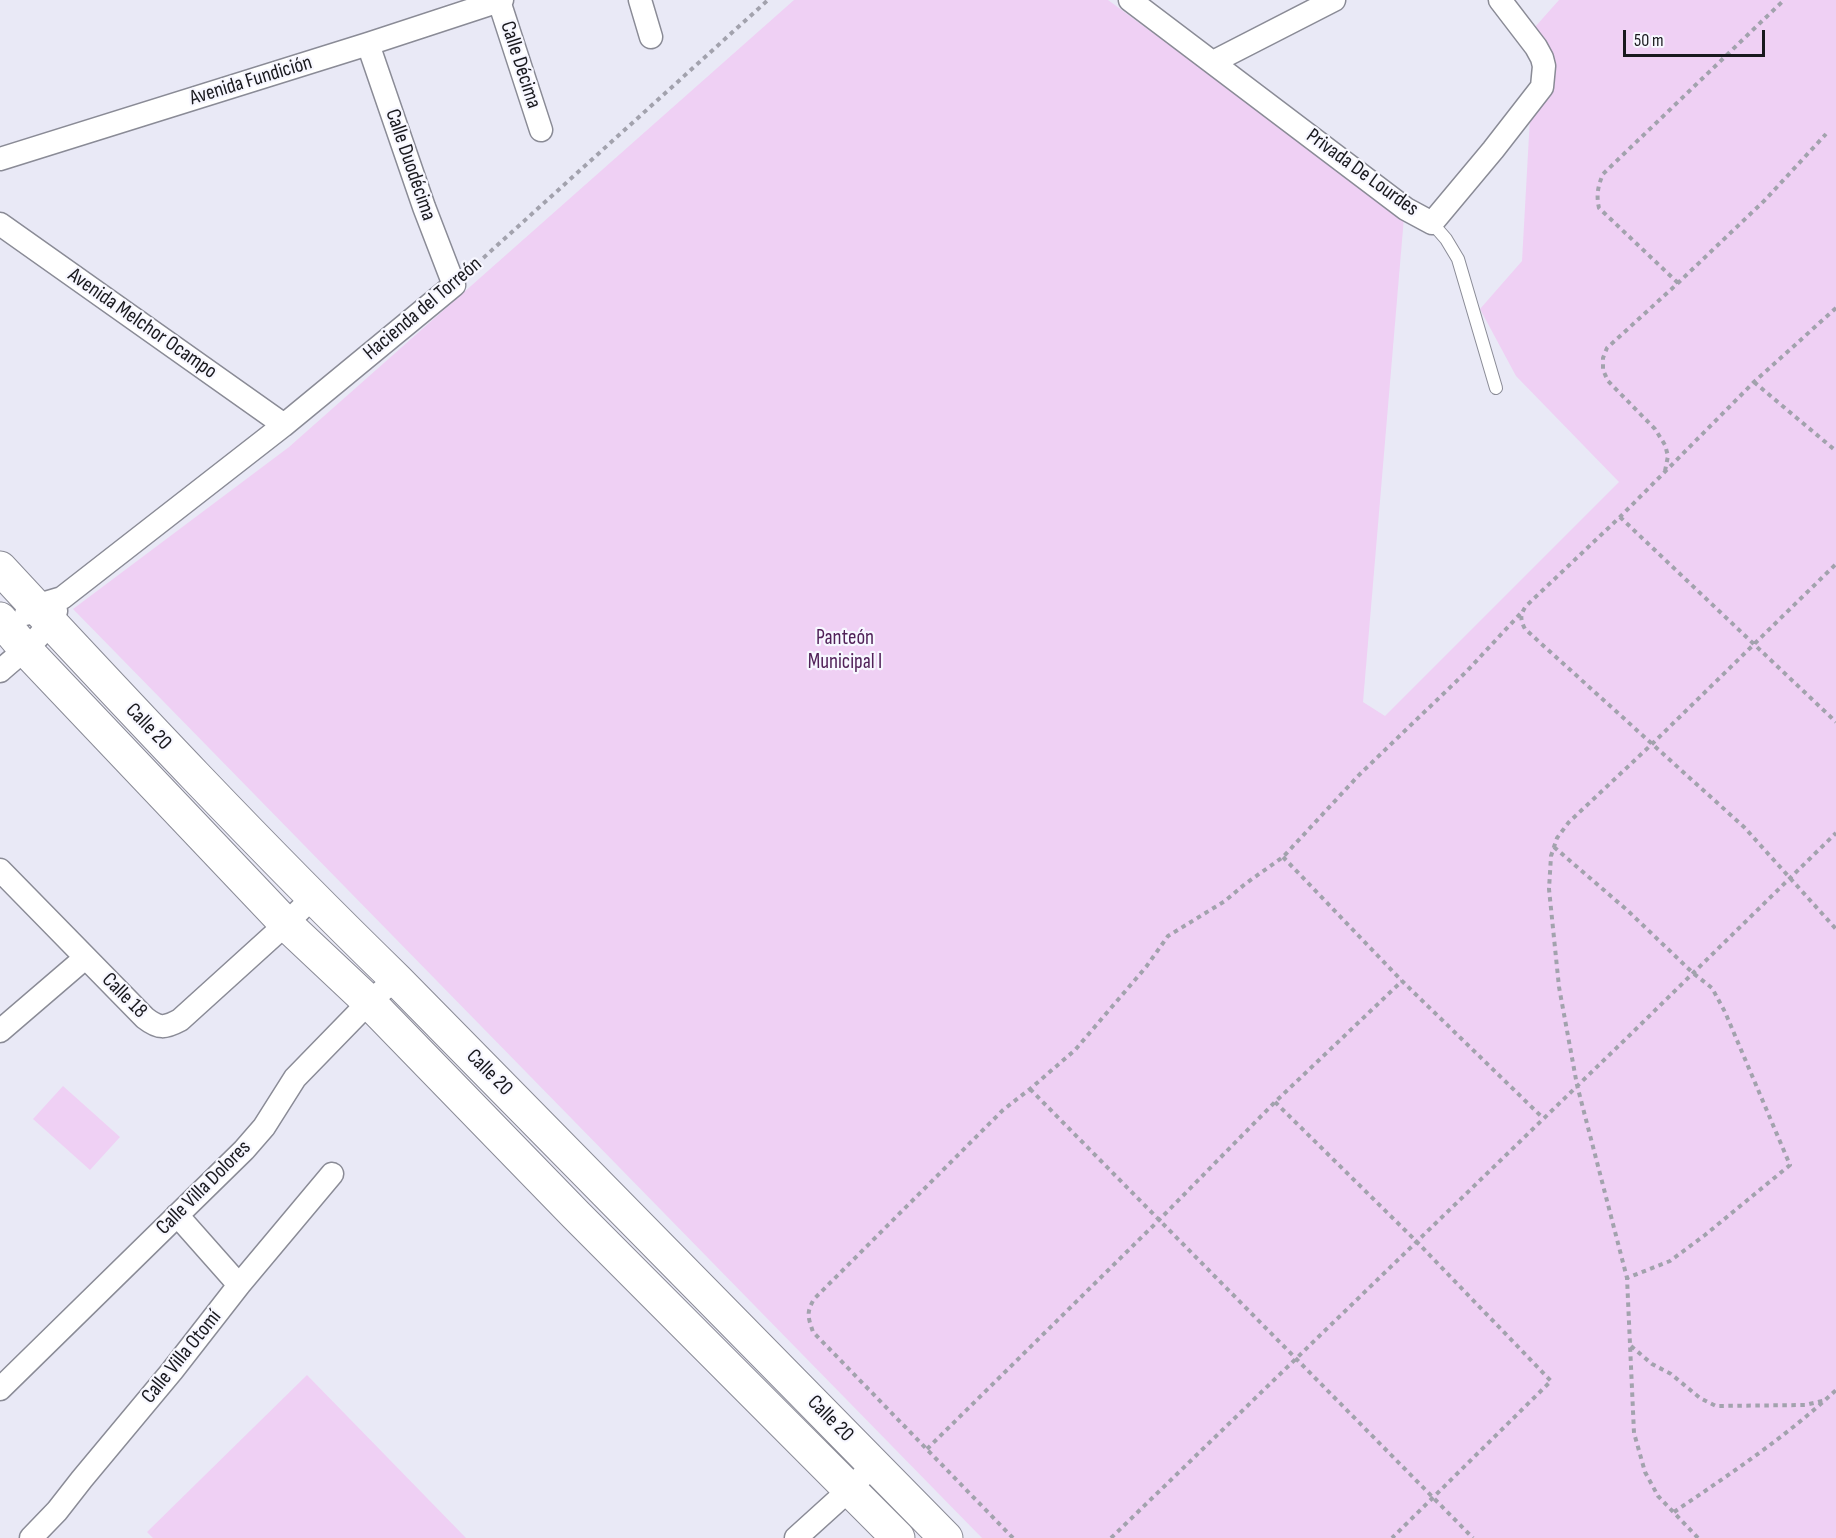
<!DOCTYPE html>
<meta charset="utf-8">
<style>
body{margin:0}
#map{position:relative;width:1836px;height:1538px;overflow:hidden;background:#e9e9f6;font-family:"Sofia Sans Condensed",sans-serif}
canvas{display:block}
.scale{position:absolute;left:1623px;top:30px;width:142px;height:27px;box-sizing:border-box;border:3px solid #19191e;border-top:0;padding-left:8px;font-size:18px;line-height:21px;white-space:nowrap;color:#19191e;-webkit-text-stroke:4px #f7f7ff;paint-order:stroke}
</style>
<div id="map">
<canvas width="1836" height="1538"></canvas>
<div class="scale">50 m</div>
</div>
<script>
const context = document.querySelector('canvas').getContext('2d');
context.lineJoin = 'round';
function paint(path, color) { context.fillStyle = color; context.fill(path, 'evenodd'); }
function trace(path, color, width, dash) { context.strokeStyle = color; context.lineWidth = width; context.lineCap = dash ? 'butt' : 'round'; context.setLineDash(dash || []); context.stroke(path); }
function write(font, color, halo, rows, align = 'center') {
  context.font = font + ' "Sofia Sans Condensed",sans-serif'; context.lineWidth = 4.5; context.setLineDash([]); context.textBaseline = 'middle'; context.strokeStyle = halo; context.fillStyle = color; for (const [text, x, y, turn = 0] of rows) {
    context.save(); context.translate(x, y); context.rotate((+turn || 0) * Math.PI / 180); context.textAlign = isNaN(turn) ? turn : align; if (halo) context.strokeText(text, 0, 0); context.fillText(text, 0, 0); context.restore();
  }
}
paint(new Path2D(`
 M794 0H1108L1404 217 1363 702 1385 716 1619 482 1516 376 1480 309 1522 261 1535 27 1559 0H1836V1538H982L73 609 289 447Z
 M63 1086 120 1137 90 1170 33 1119Z
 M307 1375 466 1538H153L147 1532Z`), '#efd0f4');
const lane = new Path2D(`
 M1432 223 1446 239 1458 259 1496 388`);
const street = new Path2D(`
 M640 0 651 37
 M1130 0 1406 209 1432 223 1493 150 1542 87 1544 66 1542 58 1536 47 1500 0
 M499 1 541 130
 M1213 62 1334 0
 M0 159 368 44 502 0
 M0 224 284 425
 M26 614 35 606 62 598 284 425 454 285 424 207 368 44
 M0 671C20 653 45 636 56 611
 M0 870 145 1018C159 1029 165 1028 180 1020L286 924 312 898
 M0 1031 85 958
 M177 1215 239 1285
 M0 1389 244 1150 264 1127 295 1078 369 1002 396 979
 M31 1538 57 1511 82 1479 172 1371 239 1285 332 1174
 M796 1538 849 1490 874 1464`);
const secondary = new Path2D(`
 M0 568C130 708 260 847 396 979L946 1538
 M0 619 25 649 286 924 369 1002 576 1215 898 1538`);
trace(lane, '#8a8b96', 14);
trace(street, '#8a8b96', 25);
trace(secondary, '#8a8b96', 35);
trace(new Path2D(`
 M470 270 768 0
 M1678 283 1599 208C1596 195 1598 186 1603 174L1784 0
 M1836 308 1754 382 1620 517 1526 606C1520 615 1520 619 1525 629L1744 827 1836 929
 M1754 382 1836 451
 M1665 471 1668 456 1665 445 1655 429 1608 381 1603 370V358L1607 348 1678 283 1765 200 1826 134
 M1620 517 1836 722
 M1554 847 1627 910 1693 973 1712 988 1725 1012 1790 1165 1705 1235 1670 1261 1627 1278
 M1283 857 1402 981 1543 1118
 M1030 1089 1473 1538
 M1275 1102 1416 1241 1551 1381 1392 1538
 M1631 1346 1652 1364 1671 1374 1700 1398 1716 1406 1805 1405 1826 1400
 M927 1449 1159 1220 1275 1102 1402 981
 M1674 1512C1730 1474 1786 1437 1836 1390
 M1013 1538 813 1332C808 1317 806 1313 814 1299L1003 1110 1030 1089 1075 1050 1146 967 1168 936 1225 901 1245 884 1283 857 1359 775 1467 671 1521 613
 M1111 1538 1635 1030 1836 833
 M1698 1538 1658 1496 1645 1472 1634 1433 1627 1278 1577 1085 1559 987 1549 889 1551 856 1557 838 1569 822 1652 744 1836 564`), '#a2a2ad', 4, [4.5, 4.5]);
trace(lane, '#fff', 12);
trace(street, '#fff', 22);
trace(secondary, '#fff', 33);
write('21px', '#19191e', '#f7f7ff', [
 ["Calle Décima",520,65,72],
 ["Avenida Fundición",251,81,-17],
 ["Calle Duodécima",410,165,71],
 ["Privada De Lourdes",1362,173,36],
 ["Hacienda del Torreón",423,309,-40],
 ["Avenida Melchor Ocampo",142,324,35],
 ["Calle 20",148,727,46],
 ["Calle 18",124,996,45],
 ["Calle 20",489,1073,45],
 ["Calle Villa Dolores",204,1188,-45],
 ["Calle Villa Otomí",182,1357,-51],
 ["Calle 20",830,1419,45]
]);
write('21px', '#512259', '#f7f7ff', [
 ["Panteón",845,639],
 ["Municipal I",845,663]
]);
</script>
